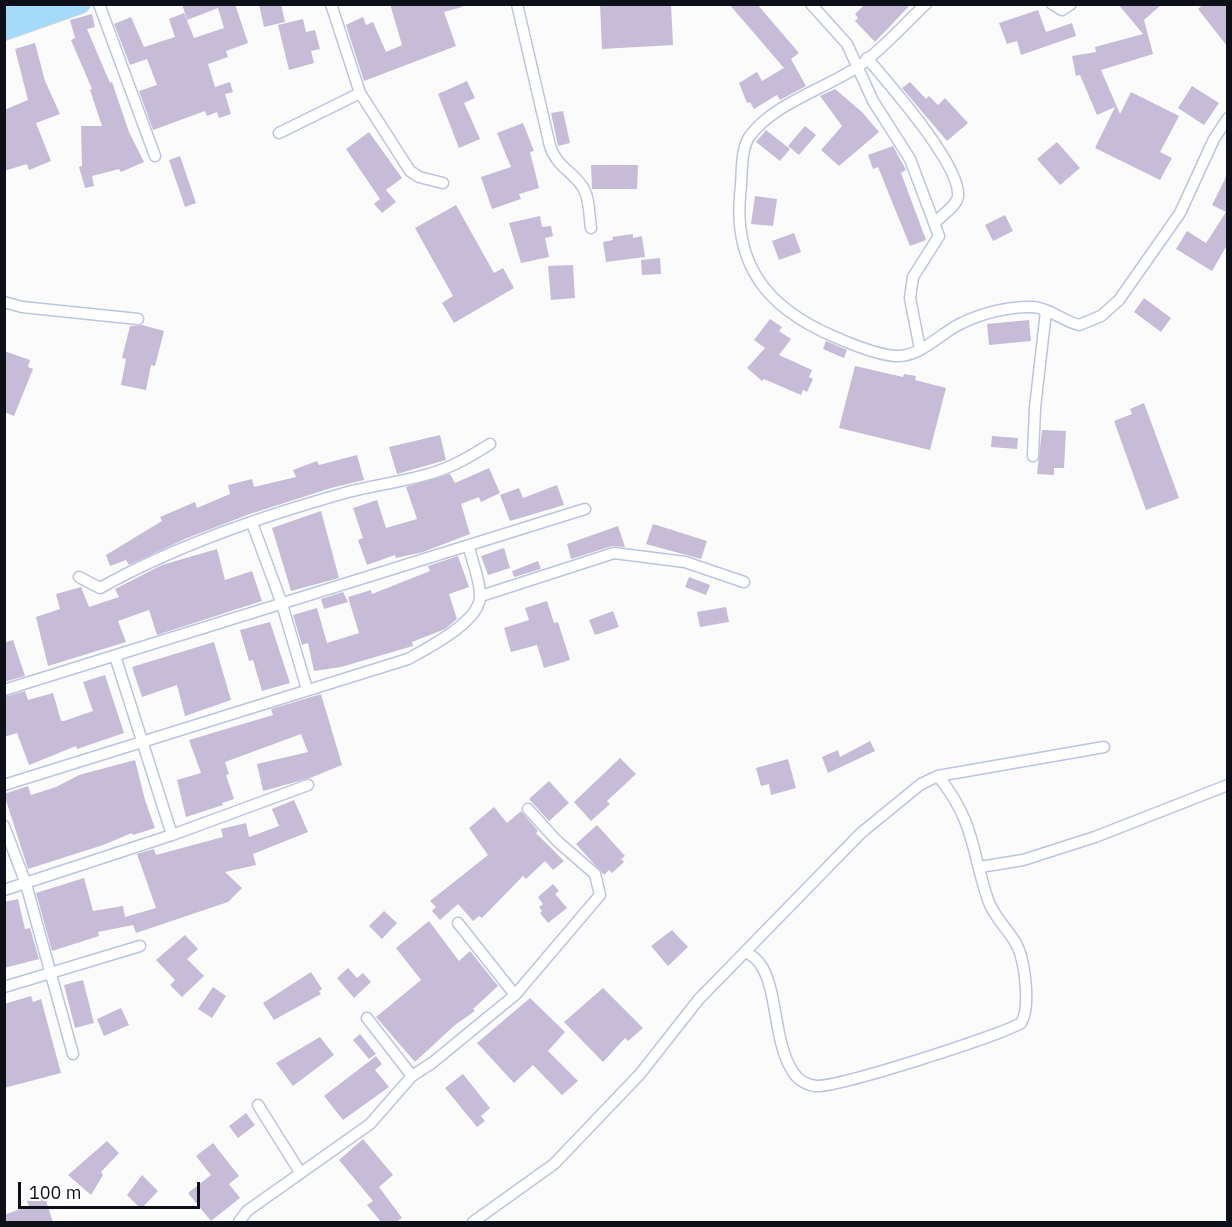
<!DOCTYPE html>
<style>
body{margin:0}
#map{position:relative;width:1232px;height:1227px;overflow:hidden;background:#fbfbfb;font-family:"IBM Plex Sans",sans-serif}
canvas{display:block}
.frame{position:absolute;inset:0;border:6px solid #0d1019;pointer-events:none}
.scale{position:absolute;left:18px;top:1182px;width:182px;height:27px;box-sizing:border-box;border:3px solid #0d1019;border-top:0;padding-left:8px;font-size:18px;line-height:21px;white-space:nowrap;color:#0d1019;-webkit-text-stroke:4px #fff;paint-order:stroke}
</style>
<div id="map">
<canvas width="1232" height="1227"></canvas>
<div class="frame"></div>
<div class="scale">100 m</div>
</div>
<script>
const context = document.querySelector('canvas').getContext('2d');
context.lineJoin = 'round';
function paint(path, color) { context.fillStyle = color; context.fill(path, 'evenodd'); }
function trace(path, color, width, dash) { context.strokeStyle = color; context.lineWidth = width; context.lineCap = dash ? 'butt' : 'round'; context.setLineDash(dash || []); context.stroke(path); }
paint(new Path2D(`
 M182 4H235L248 43 226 51 228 57 208 64 215 87 230 82 233 92 225 94 231 114 219 118 217 112 207 116 205 111 153 130 139 91 157 85 147 59 130 65 114 24 131 17 144 47 175 37 169 19 184 13 194 38 224 28 218 8 187 20Z
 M259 4H281L285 22 264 27Z
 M390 4H462V7L444 12 456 46 364 81 346 25 363 17 366 25 373 22 386 52 402 45Z
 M600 4H671L673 45 602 49Z
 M729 4H757L799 53 791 59 806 86 780 100 777 95 754 109 750 102 747 103 739 83 757 72 762 81 784 68Z
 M865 4H911L875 42 855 21 858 18 855 14Z
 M1118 4H1162L1144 20 1153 54 1101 70 1120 114 1131 92 1179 116 1160 152 1172 158 1160 180 1095 148 1115 107 1097 115 1080 75 1076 76 1072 56 1096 52 1095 47 1143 34Z
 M1203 4H1227V46L1198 9Z
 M1038 10 1046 32 1072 23 1076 36 1021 55 1017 41 1007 44 999 23Z
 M92 14 95 27 87 29 110 83 112 82 129 132 144 162 121 172 119 169 92 176 94 186 85 188 79 167 82 166 81 126H102L90 90 92 89 71 40 75 38 70 20Z
 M303 19 306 32 315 30 320 49 311 51 314 63 289 70 278 25Z
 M35 43 45 81 60 114 36 123 51 161 29 170 27 164 4 171V110L28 100 15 49Z
 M467 81 475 98 464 103 480 139 459 148 438 94Z
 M910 82 926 99 929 96 938 105 945 98 968 123 947 141 902 88Z
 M1192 86 1219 103 1204 125 1178 108Z
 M835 89 862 112 879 132 839 166 821 150 842 126 820 96Z
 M563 111 570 143 558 146 551 113Z
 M523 123 534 151 530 152 539 188 519 194 521 199 492 209 481 177 511 167 497 133Z
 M805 126 816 135 799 155 788 146Z
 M766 130 790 149 780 161 756 142Z
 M369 132 402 178 386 190 396 202 382 213 374 204 380 199 346 149Z
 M1057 142 1080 168 1060 185 1037 159Z
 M893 146 906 170 901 173 926 240 910 246 878 167 873 169 868 155Z
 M180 156 196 203 185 207 169 160Z
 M591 165H638L637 189H592Z
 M1227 175V245L1212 271 1176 249 1187 231 1206 243 1226 212 1212 205Z
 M755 196 777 199 773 226 751 224Z
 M456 205 494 273 503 268 514 288 454 323 442 303 453 296 415 228Z
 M1005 215 1013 231 993 241 985 225Z
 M540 216 542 227 551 226 553 236 545 238 549 257 521 263 509 223Z
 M794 233 801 252 779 260 772 241Z
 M633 234V238L642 236 645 257 606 262 603 242 613 240 612 237Z
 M660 258 661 274 642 275 641 260Z
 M573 265 575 298 551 300 548 266Z
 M1144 298 1171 318 1161 332 1134 312Z
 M770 319 782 327 779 331 791 339 779 355 812 370 809 377 813 379 807 392 803 390 801 395 764 379 762 381 747 368 765 348 754 340Z
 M1029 320 1031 341 989 345 987 324Z
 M142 325 164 331 155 366 151 365 146 390 121 385 126 359 122 358 130 326Z
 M826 341 847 350 844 358 823 349Z
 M4 351 30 360 28 367 33 369 14 416 4 412Z
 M855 366 903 377 904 374 916 376 915 380 946 388 930 450 839 428Z
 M1144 403 1179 498 1146 510 1114 421 1132 414 1130 409Z
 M1042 430 1066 431 1064 468H1054V475L1037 474Z
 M440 435 446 460 397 474 389 447Z
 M992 436 1018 438 1017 449 991 447Z
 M357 455 364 480 331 488 250 514 187 538 129 565 126 560 110 566 106 555 162 521 160 517 195 502 197 508 230 494 228 485 252 479 254 487 296 477 293 470 317 461 319 465Z
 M489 468 500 493 481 502 479 497 461 504 470 534 423 552 396 558 395 555 367 565 358 540 363 538 353 508 377 500 386 528 417 519 406 487 450 474 455 483Z
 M557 485 564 505 510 521 500 495 519 488 523 498Z
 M321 511 339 578 291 591 272 528Z
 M653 524 707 541 701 559 646 544Z
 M618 526 625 547 612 546 571 559 567 544Z
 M504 548 510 568 488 575 481 556Z
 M217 549 225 580 252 571 262 601 157 635 149 610 118 621 126 642 48 666 36 617 60 609 56 594 81 587 89 607 119 597 115 589 162 565Z
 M458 556 469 587 449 594 457 619 445 629 412 642 413 646 341 667 314 671 308 643 302 645 293 615 317 608 327 643 359 633 348 597 371 590 372 594 430 571 428 566Z
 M538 561 541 569 514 577 512 571Z
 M689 577 710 585 706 595 685 587Z
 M343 592 348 602 324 609 321 599Z
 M547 601 554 623 558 622 570 660 544 668 537 645 511 652 504 628 529 620 525 608Z
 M726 607 729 622 700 627 697 612Z
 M613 611 619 627 595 635 589 620Z
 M270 622 290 683 262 691 253 660 249 661 240 630Z
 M13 640 25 676 4 682V643Z
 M214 642 231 700 185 716 177 685 142 697 132 667Z
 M105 675 124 733 77 749 76 746 29 765 17 733 4 737V697L25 691 28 700 53 693 61 721H64L93 711 83 682Z
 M321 694 342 765 310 778 263 791 257 764 308 752 301 734 225 762 229 774 226 775 234 799 222 803 223 805 186 817 177 780 201 773 189 740 273 715 271 709Z
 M870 741 875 751 828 773 822 757 838 750 840 757Z
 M620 758 636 774 607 801 610 804 591 821 574 802Z
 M788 759 796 788 771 795 769 784 761 786 756 768Z
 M135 760 145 800 155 828 133 835 132 833 103 845 28 869 4 794 28 786 31 795 56 787 79 775Z
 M549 781 569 803 549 821 529 799Z
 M294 800 308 832 253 854 256 865 225 872 242 888 228 902 136 933 133 925 98 932 99 936 52 951 36 893 84 878 93 911 123 906 125 917 156 908 137 854 154 849 156 855 223 837 221 829 246 823 249 837 279 826 272 809Z
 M494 807 507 823 521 811 538 831 536 833 564 861 553 870 545 861 526 879 523 876 482 918 479 916 473 921 458 904 440 920 432 911 436 907 430 901 488 855 469 828Z
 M597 825 625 856 621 859 624 862 612 873 609 870 604 875 576 844Z
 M553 884 559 891 555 894 567 908 548 923 540 913 542 911 539 907 543 904 538 897Z
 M18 899 25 929 30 928 39 959 4 968V902Z
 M384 911 397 923 382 939 369 926Z
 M429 921 459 961 470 951 498 986 473 1009 475 1011 455 1025 415 1062 376 1017 421 980 396 948Z
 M672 930 688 947 668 966 651 946Z
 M185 935 198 949 187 959 204 976 182 997 170 985 175 980 156 960Z
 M348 968 357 978 363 973 371 982 354 998 337 978Z
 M311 972 322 989 319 991 321 994 274 1020 263 1003Z
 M83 980 94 1023 75 1028 64 985Z
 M213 987 226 996 212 1018 198 1009Z
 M603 988 643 1028 628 1041 625 1038 603 1062 564 1022Z
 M31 996 33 1002 41 999 61 1073 4 1088V1004Z
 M530 998 565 1032 548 1051 578 1081 562 1095 533 1065 514 1083 477 1043Z
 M121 1008 129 1025 104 1036 97 1019Z
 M360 1034 376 1054 369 1059 353 1040Z
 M320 1037 334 1055 293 1086 276 1063Z
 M376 1056 382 1064 375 1070 389 1087 343 1120 324 1096Z
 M463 1074 490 1108 481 1116 485 1121 477 1127 445 1088Z
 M246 1113 255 1125 238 1138 229 1126Z
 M363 1139 393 1175 379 1187 402 1218 396 1222H381L367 1205 373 1201 339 1160Z
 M107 1141 119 1153 101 1172 103 1175 91 1195 68 1175Z
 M213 1143 239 1176 229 1184 240 1198 211 1221 188 1193 211 1175 196 1156Z
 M142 1175 158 1191 141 1209 127 1195Z
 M44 1195 53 1222H4V1215L29 1206 27 1201Z`), '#c6bcd7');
const minor = new Path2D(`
 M99 4 155 156
 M331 4 360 93 410 171 419 177 443 183
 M517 4 550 146C557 167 571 170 582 186 590 197 589 216 591 228
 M811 4 847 44 873 101 910 159 939 236 913 277 910 298 920 349
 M926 4C904 24 883 49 859 66 825 89 774 103 749 137 741 150 742 172 741 186 731 263 766 308 835 337 853 345 875 354 895 356 920 358 940 333 962 323 982 313 1011 306 1033 307 1049 308 1063 321 1079 325L1101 316 1119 300 1180 213 1214 139 1228 118
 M1052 4 1062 10 1071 4
 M867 58C888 83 961 165 958 196 957 206 941 216 934 223
 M279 133 360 93
 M4 302 22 307 138 319
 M1033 456 1035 408 1046 311
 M252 523 282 604 307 689
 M79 577 100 588C177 545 263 516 348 492 374 485 402 482 429 474 451 468 471 456 490 444
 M481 596 614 553 685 562 744 582
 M115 656 172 835
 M4 690 585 509
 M4 785 408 659C428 648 479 622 480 597 481 582 472 562 469 547
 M4 826 26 884 73 1054
 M980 867 1023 860 1095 837 1228 785
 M4 890 172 835 308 785
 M458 923 515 995
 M746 952C751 955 757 959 760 964 778 988 773 1042 793 1072 798 1080 807 1085 816 1086 840 1087 999 1036 1021 1023 1031 1007 1025 958 1015 942 1006 927 994 917 988 900 971 849 975 822 938 776
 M4 987 140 946
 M367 1018 412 1076
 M258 1105 300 1172
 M239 1222 247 1211 370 1124 412 1076 432 1063 515 995 600 895 595 874 557 841 528 809
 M473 1222 554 1164 640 1074 699 999 861 833 921 784 938 776 1104 747`);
const primary = new Path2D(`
 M4 16 41 4
 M4 31 81 4`);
trace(minor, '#bcc5e0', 13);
trace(primary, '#d3d4d6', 20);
trace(minor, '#fff', 10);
trace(primary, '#a4dbfb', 18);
</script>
